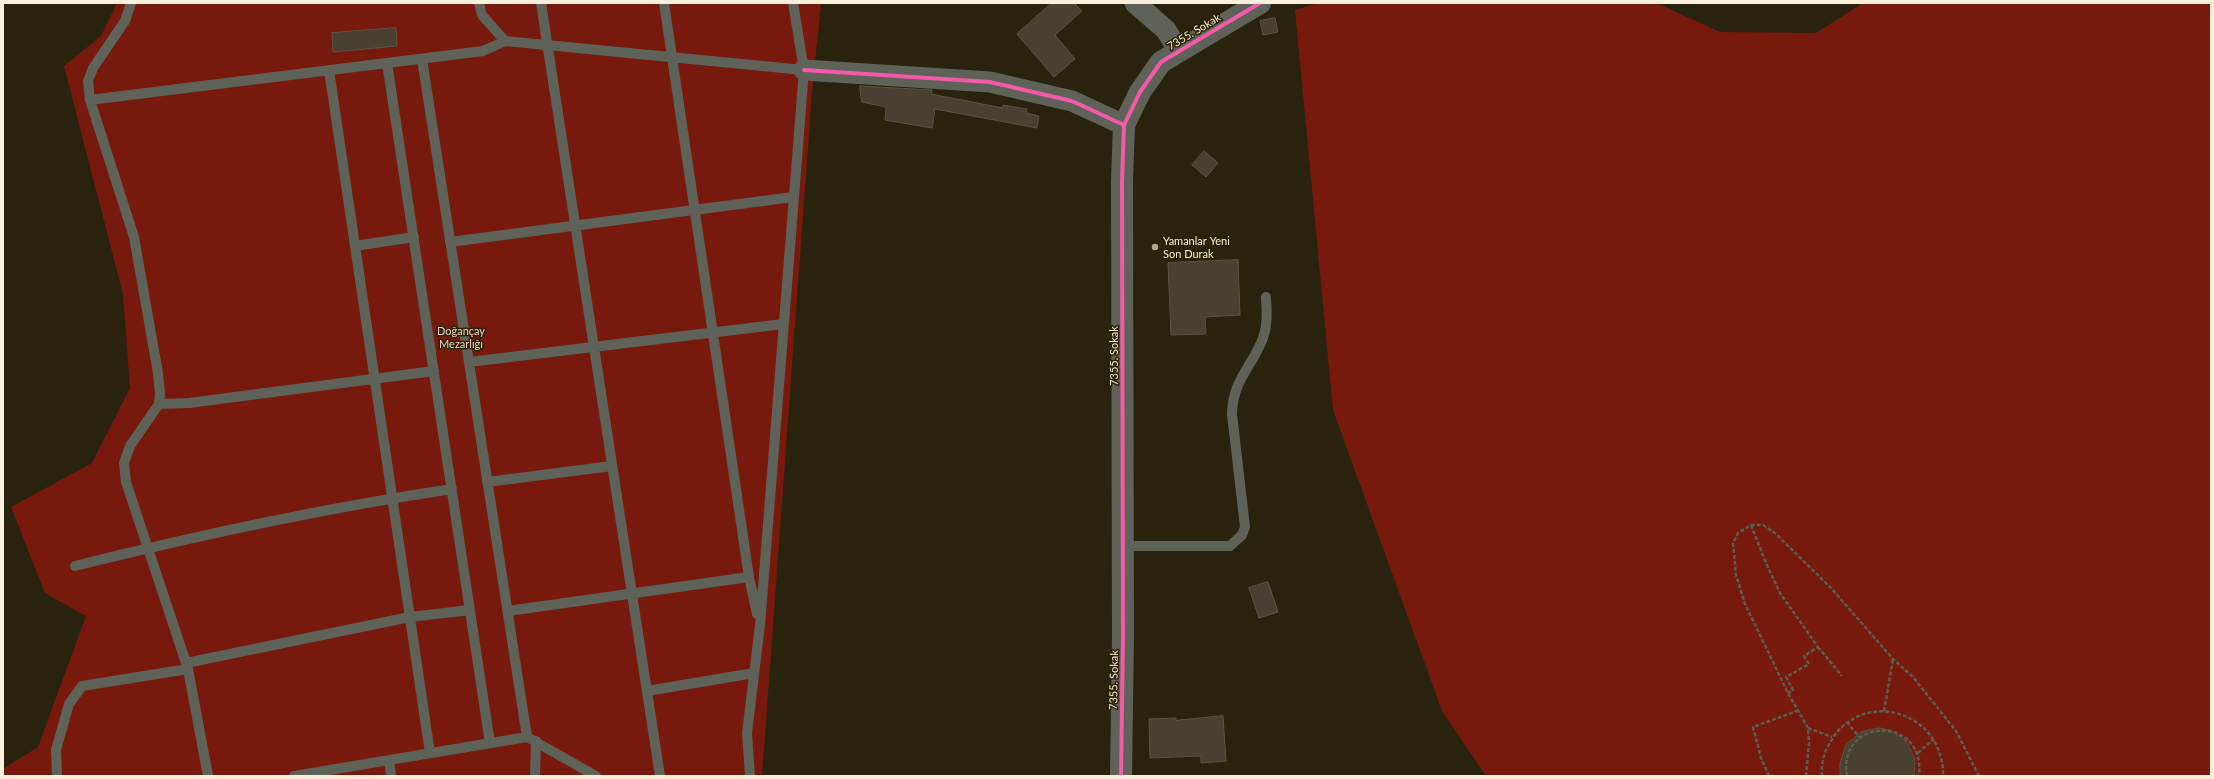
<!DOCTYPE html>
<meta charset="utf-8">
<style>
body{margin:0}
#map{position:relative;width:2214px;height:779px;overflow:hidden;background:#29230d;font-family:Lato,sans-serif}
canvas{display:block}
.frame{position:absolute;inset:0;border:4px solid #f8f0da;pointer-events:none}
</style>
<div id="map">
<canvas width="2214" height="779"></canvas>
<div class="frame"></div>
</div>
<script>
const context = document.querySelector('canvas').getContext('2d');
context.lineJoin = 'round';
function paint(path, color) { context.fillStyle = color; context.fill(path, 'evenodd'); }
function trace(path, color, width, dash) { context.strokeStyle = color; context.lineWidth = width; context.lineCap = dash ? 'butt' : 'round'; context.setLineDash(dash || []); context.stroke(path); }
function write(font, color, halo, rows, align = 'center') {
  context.font = font + ' Lato,sans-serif'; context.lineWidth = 3; context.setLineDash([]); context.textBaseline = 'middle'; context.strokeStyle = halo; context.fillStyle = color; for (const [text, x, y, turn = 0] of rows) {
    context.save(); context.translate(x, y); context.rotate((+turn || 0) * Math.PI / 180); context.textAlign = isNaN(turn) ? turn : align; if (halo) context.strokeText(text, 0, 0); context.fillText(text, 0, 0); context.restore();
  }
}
paint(new Path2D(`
 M117 3H821L812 92 762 776H3V769L38 747 86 616 45 593 11 507 92 463 130 388 123 294 64 66 101 36Z
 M1319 3H1656L1720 32 1816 33 1863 3H2211V776H1486L1442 711 1333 410 1295 10Z`), '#78190e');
const building = new Path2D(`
 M1052 3H1074L1082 11 1055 35 1075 59 1054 77 1017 34Z
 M1275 18 1278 32 1263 35 1260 21Z
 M396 28 397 46 333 52 332 33Z
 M860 86 932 90 931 94 1003 108V105L1027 109 1026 113 1039 116 1037 128 935 109 932 128 885 120 886 107 862 102Z
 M1204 151 1218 163 1206 177 1192 165Z
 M1238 260 1240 315 1205 317 1206 334 1171 335 1168 263Z
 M1268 582 1278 612 1259 618 1249 588Z
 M1223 716 1226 761 1201 763V756L1150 758 1149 719 1176 718V720Z
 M1880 728 1890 730 1906 741 1915 759 1914 776H1840V763L1846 745 1861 732Z`);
paint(building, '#484030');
trace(building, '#5d5444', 1);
trace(new Path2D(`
 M1751 525 1766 563 1780 593 1818 647 1804 656 1809 664 1786 677 1793 690 1788 693
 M1818 647 1842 676
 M1884 711 1893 659
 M1847 722 1859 737
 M1808 728 1832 737
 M1918 753 1934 739
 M1769 776 1761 758 1753 727 1797 711
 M1806 776 1809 743 1808 728 1788 693 1745 604 1736 575 1733 543 1738 533 1751 525H1763L1775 533 1831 588 1893 659 1913 677 1956 731 1979 776
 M1822 776C1821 766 1823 755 1828 746 1858 686 1944 709 1943 776
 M1847 776C1836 718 1926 713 1919 776`), '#5d5d51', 2.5, [4, 2]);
trace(new Path2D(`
 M131 3 125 21 93 68 88 81 90 100 134 237 158 373 160 394 159 404 130 446 124 463 126 482 188 669 208 776
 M479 3 482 15 505 41
 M541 3 660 776
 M664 3 749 577 757 614
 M422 59 527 737 596 776
 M387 63 490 743
 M329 70 430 753
 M90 100 483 51 505 41 804 70
 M450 242 793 197
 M355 246 414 237
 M469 362 783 324
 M159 404 189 403 434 371
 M487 482 612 466
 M1123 546H1230L1242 535 1245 527 1232 414C1233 381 1249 370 1261 343 1268 328 1267 313 1266 297
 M75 566C199 535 325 508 452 489
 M508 611 749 577
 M186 663 410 617 470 610
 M647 691 754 673
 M389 760 391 776
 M57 776 56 750 69 704 82 686 188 669
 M294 776 527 737
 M535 776 536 741
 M750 776 747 733 760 625 804 70 793 3`), '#5f6258', 10);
trace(new Path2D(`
 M1135 3 1166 30 1179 51
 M804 70 990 82 1072 101 1124 125`), '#5f6258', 21);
trace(new Path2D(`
 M1121 776 1123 635 1122 181 1124 125 1140 92 1161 62 1260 3`), '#5f6258', 22);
trace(new Path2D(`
 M804 70 990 82 1072 101 1124 125
 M1121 776 1123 635 1122 181 1124 125 1140 92 1161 62 1260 3`), '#f35aa7', 4);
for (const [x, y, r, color] of [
 [1155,247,4,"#b0a892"]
]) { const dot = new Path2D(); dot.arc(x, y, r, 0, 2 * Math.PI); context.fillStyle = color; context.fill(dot); trace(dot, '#2a2002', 1.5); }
write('11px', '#f8f0da', '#2a2002', [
 ["7355. Sokak",1194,32,-31],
 ["7355. Sokak",1114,356,-90],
 ["7355. Sokak",1114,680,-89]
]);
write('11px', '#f8f0da', '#2a2002', [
 ["Yamanlar Yeni",1163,241],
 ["Son Durak",1163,254]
], 'left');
write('11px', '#f6d5cf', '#2a2002', [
 ["Doğançay",461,331],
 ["Mezarlığı",461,344]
]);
</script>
